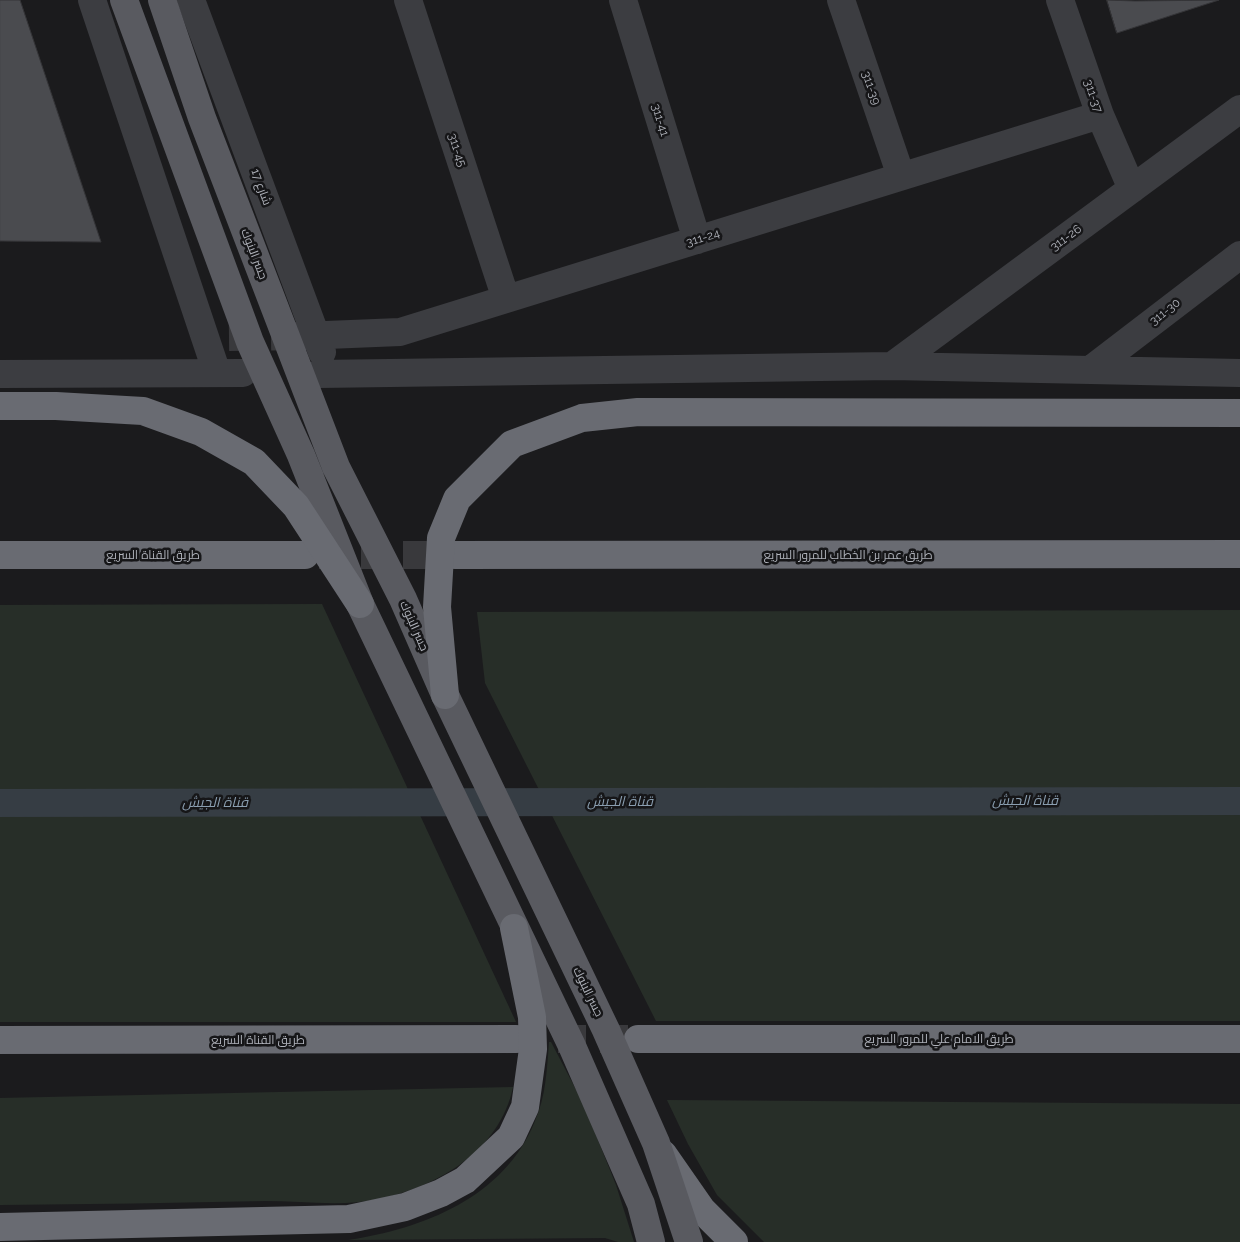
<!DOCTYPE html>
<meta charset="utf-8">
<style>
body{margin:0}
canvas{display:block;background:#1b1b1d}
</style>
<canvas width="1240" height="1242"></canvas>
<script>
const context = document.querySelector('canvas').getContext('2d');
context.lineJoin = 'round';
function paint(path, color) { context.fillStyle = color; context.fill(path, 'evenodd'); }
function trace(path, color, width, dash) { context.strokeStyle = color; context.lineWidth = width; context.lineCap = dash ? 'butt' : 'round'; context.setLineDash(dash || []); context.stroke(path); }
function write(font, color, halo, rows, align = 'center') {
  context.font = font + ' Raleway,Cairo,sans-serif'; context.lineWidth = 5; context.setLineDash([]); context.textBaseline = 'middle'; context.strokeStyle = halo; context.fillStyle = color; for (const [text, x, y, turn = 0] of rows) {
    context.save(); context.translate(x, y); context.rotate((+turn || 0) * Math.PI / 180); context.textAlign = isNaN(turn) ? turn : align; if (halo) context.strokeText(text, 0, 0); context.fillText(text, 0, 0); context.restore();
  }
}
paint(new Path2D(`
 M322 604 516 1022H0V605Z
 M1240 610V1021H656L485 683 477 612Z
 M549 1042H551L583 1103 616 1185 634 1242H618L605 1238 348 1240C423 1229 505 1197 535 1121 546 1096 547 1069 549 1042Z
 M513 1087C500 1150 439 1186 379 1199 342 1207 303 1201 265 1201 177 1203 88 1204 0 1205V1098Z
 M667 1100 1240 1104V1242H764L717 1195 688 1144Z`), '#272e28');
trace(new Path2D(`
 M0 803 1240 801`), '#363d44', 28);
const building = new Path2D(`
 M0 0H20L101 242 0 241Z
 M1107 0 1135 1 1219 0 1117 33Z`);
paint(building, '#4a4b4f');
trace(building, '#353538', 1);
trace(new Path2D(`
 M229 337 302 336`), '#39393c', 28, [28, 14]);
trace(new Path2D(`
 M319 555H455
 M516 1039H632`), '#39393c', 28, [28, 14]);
trace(new Path2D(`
 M92 0 217 373
 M191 0 322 352
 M408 0 506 299
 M623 0 697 240
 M841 0 901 176
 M1060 0 1100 115 1132 189
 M302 336 400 332 1100 115
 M892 366 1240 109
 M1090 370 1240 255
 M0 374 243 373
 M318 374 892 366 1240 373`), '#3c3d41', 28);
trace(new Path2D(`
 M0 555H305
 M455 555 1240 554
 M638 1039H1240
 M0 1040 516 1039
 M663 1154 702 1210 734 1242`), '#696b72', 28);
trace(new Path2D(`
 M124 0 250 342 301 455 360 604 572 1046 641 1204 651 1242
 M162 0 202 118 336 467 403 599 445 695 606 1030 656 1143 689 1242`), '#595a60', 28);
trace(new Path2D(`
 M0 406H56L143 411 201 432 254 462 296 506 360 604
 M445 695 437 607 441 538 457 499 512 444 582 418 638 412 1240 413
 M0 1227 349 1219 405 1207 441 1193 465 1180 511 1137 525 1107 533 1049 532 1017 514 928`), '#696b72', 28);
write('12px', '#afb2ba', '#161618', [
 ["311-39",871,88,71],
 ["311-37",1093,96,71],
 ["311-41",660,120,73],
 ["311-45",457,150,72],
 ["شارع 17",261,187,70],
 ["311-24",703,238,-17],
 ["311-26",1066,238,-36],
 ["جسر البنوك",254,254,69],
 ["311-30",1165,312,-38],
 ["طريق القناة السريع",153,555],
 ["طريق عمر بن الخطاب للمرور السريع",848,555],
 ["جسر البنوك",414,626,66],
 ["جسر البنوك",588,992,64],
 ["طريق الامام علي للمرور السريع",939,1039],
 ["طريق القناة السريع",258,1040]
]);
write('italic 14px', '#8b9fb1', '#161618', [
 ["قناة الجيش",1025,801],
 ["قناة الجيش",620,802],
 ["قناة الجيش",215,803]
]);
</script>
